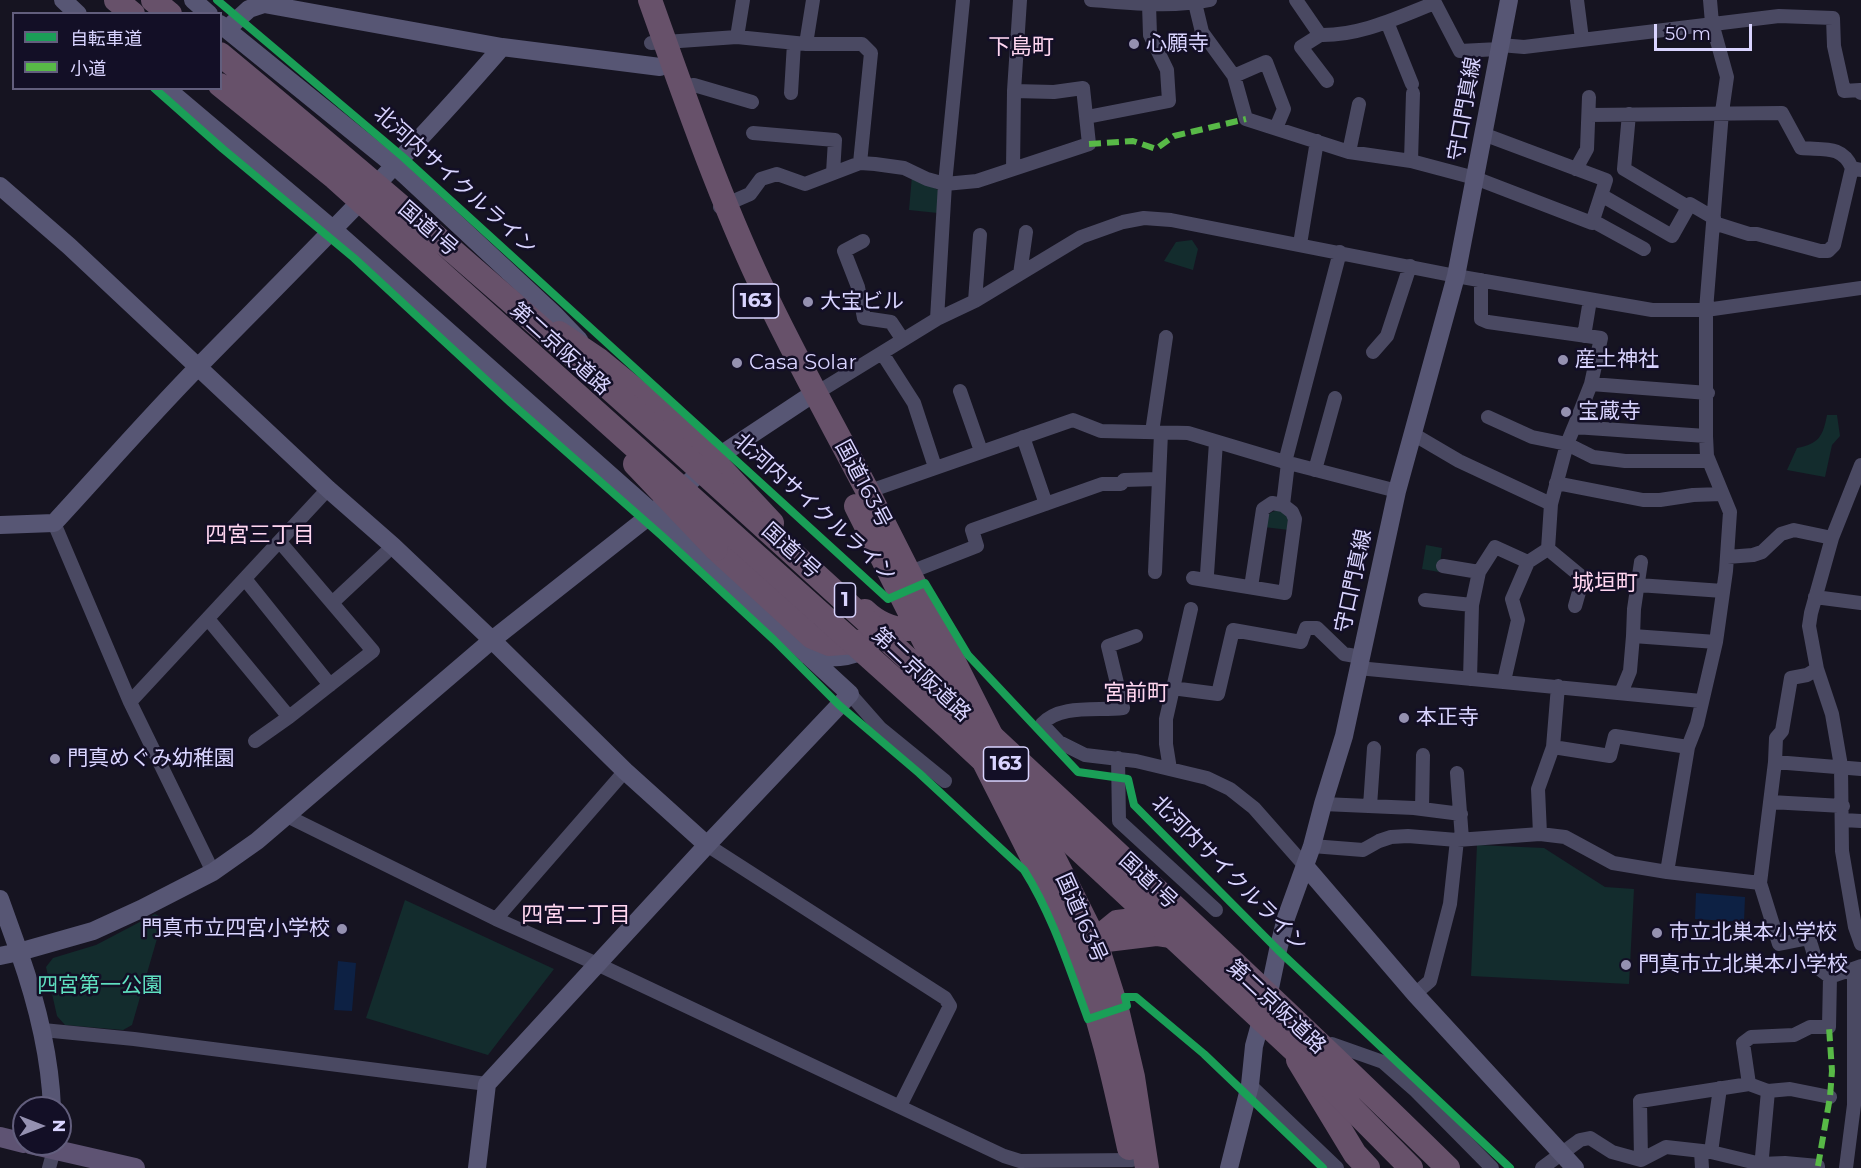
<!DOCTYPE html>
<meta charset="utf-8">
<style>
body{margin:0}
#map{position:relative;width:1861px;height:1168px;overflow:hidden;background:#161421;font-family:Montserrat,"Noto Sans JP",sans-serif}
canvas{display:block}
.legend{position:absolute;left:12px;top:12px;width:210px;height:78px;box-sizing:border-box;background:#130f26;border:2px solid #625e7d;margin:0;padding:8px 10px;list-style:none;font-size:18px;color:#d9d4ff}
.legend li{display:flex;align-items:center;gap:12px;height:30px}
.legend b{width:30px;border:2px solid #625e7d}
.north{position:absolute;left:12px;top:1096px;width:60px;height:60px;box-sizing:border-box;background:#130f26;border:2px solid #625e7d;border-radius:50%;rotate:90deg;font-size:16px;font-weight:700;line-height:24px;text-align:center;color:#d9d4ff}
.north::after{content:'';display:block;margin:auto;width:21px;height:27px;background:#9591b1;clip-path:polygon(50% 0,100% 100%,50% 72%,0 100%)}
.scale{position:absolute;left:1654px;top:24px;width:98px;height:27px;box-sizing:border-box;border:3px solid #d9d4ff;border-top:0;padding-left:8px;font-size:18px;line-height:21px;white-space:nowrap;color:#d9d4ff;-webkit-text-stroke:4px #130f26;paint-order:stroke}
</style>
<div id="map">
<canvas width="1861" height="1168"></canvas>
<ul class="legend">
<li><b style="height:8px;background:#1a9f57"></b>自転車道</li>
<li><b style="height:8px;background:#58b947"></b>小道</li>
</ul>
<div class="north">N</div>
<div class="scale">50 m</div>
</div>
<script>
const context = document.querySelector('canvas').getContext('2d');
context.lineJoin = 'round';
function paint(path, color) { context.fillStyle = color; context.fill(path, 'evenodd'); }
function trace(path, color, width, dash) { context.strokeStyle = color; context.lineWidth = width; context.lineCap = dash ? 'butt' : 'round'; context.setLineDash(dash || []); context.stroke(path); }
function write(font, color, halo, rows, align = 'center') {
  context.font = font + ' Montserrat,"Noto Sans JP",sans-serif'; context.lineWidth = 5; context.setLineDash([]); context.textBaseline = 'middle'; context.strokeStyle = halo; context.fillStyle = color; for (const [text, x, y, turn = 0] of rows) {
    context.save(); context.translate(x, y); context.rotate((+turn || 0) * Math.PI / 180); context.textAlign = isNaN(turn) ? turn : align; if (halo) context.strokeText(text, 0, 0); context.fillText(text, 0, 0); context.restore();
  }
}
paint(new Path2D(`
 M912 176 940 191 938 213 909 210Z
 M1192 240 1198 249 1193 270 1164 261 1176 242Z
 M1827 415H1837L1840 436 1832 445 1825 477 1787 470 1797 448C1819 444 1823 436 1827 415Z
 M1281 510 1288 515 1289 530 1264 527C1266 515 1269 511 1281 510Z
 M1426 545 1442 548 1439 572 1422 569Z
 M1477 845 1544 848 1605 887 1634 889 1629 984 1471 976Z
 M405 900 554 969 488 1055 366 1018Z
 M155 914 163 918 132 1025 123 1030 65 1025 57 1016 46 967 53 958 96 945Z`), '#132c2d');
paint(new Path2D(`
 M1696 893 1745 897 1744 922 1695 919Z
 M338 961 356 963 352 1011 334 1010Z`), '#0d2144');
trace(new Path2D(`
 M1091 0C1131 3 1171 8 1210 0
 M1296 0 1320 35 1301 47 1327 81
 M1577 0 1582 39
 M1195 3 1202 32 1234 76 1246 119 1349 152 1411 161 1475 178 1592 223 1606 180 1483 134
 M1387 22 1412 84
 M1320 35C1361 36 1398 17 1435 3L1460 51 1499 49
 M737 37 743 0
 M651 43 737 37 806 44H862L871 53 860 163
 M806 44 813 0
 M1500 45 1524 47 1779 16 1833 18 1834 46 1844 91 1860 90 1861 93
 M1234 76 1266 62 1284 109 1276 128
 M681 87 694 85 752 102
 M791 93 794 43
 M1629 114 1624 169 1688 207
 M1589 115 1782 113 1801 148C1824 150 1842 145 1852 168L1861 170
 M1087 117 1169 101 1167 70 1150 35 1149 4
 M753 133 835 140 833 173
 M1349 152 1359 104
 M1411 161 1413 93
 M1013 169 1014 91 1020 0
 M1576 169 1587 149 1589 97
 M1601 195 1672 236 1690 204 1714 218
 M720 207 750 194 761 179 777 174 805 184 860 163 875 164 904 168 927 179 945 184 977 181 1089 144 1083 88 1054 92 1014 91
 M1593 221 1644 249
 M1714 223 1749 234H1757L1820 251H1828L1834 245 1852 168
 M863 241 844 251 858 287 864 318 891 322 903 340
 M1300 244 1317 141
 M1020 274 1026 232
 M1481 280V319L1488 322 1601 338 1591 384
 M975 301 980 235
 M937 319 945 184 963 0
 M1584 336 1590 300
 M1373 352 1387 336 1410 266
 M882 353 914 403 935 467
 M960 391 981 451
 M810 397 937 319 975 301 1081 237 1123 222 1144 218 1171 220 1456 276 1652 310H1706L1861 288
 M1488 417 1532 437 1567 444 1593 457 1625 461H1709
 M1574 427 1591 384 1708 393
 M1152 432 1166 337
 M1413 434 1459 461 1551 504
 M1023 437 1046 504
 M1285 462 1340 252
 M1861 465 1832 538 1811 613 1809 626 1817 669 1832 714 1841 766 1842 851 1855 927 1861 944
 M1315 470 1335 398
 M1556 483 1643 500H1660L1693 495 1722 494
 M864 493 1073 420 1101 431 1188 433 1285 462 1397 491
 M54 523 130 702 213 872
 M1548 549 1583 578 1575 606
 M1727 557 1753 555 1762 552 1781 534 1794 530 1832 538
 M1443 566 1479 572
 M1155 572 1161 433
 M908 573 977 546 972 530 1102 484H1121L1124 480 1158 479
 M1207 574 1216 442
 M1193 578 1285 593 1295 519 1292 512 1283 505 1288 463
 M245 579 330 685
 M1638 585 1723 591
 M1251 587 1263 509 1272 503 1283 505
 M1815 597 1861 603
 M1425 600 1472 605
 M332 603 393 546
 M208 619 289 717 373 651 280 542
 M1136 636 1108 646 1123 708C1097 711 1060 704 1042 724L1059 742 1085 755 1136 761 1207 778 1230 789 1254 808 1306 867
 M1633 636 1634 609 1641 562
 M1358 668 1701 701
 M1470 679 1472 605 1479 572 1495 547 1528 562
 M1504 681 1518 620 1512 599 1528 562 1548 549 1551 504 1567 444 1574 427 1706 436
 M1172 688 1218 694 1233 630 1301 642 1306 628H1317L1344 654 1361 657
 M1621 693 1630 671 1633 636 1716 642
 M850 694 880 728 945 781
 M130 702 328 489
 M255 741 289 717
 M1553 747 1610 756 1615 736 1688 747
 M1118 758 1119 821 1216 910
 M1775 762 1861 769
 M1170 769 1166 744V719L1191 609
 M1457 773 1462 839
 M1770 802 1843 806
 M1323 804 1414 808 1461 814
 M1370 806 1374 748
 M1422 809 1423 755
 M287 816 496 919 597 964 1004 1156 1020 1161 1132 1160
 M1843 820 1861 821
 M1540 834 1538 789 1553 747 1558 686
 M707 845 945 998 950 1006 900 1106
 M1312 846 1363 850 1379 841 1391 837 1408 836 1457 840
 M1667 872 1688 747 1697 724 1716 642 1726 571 1730 512 1707 456 1706 436V310L1722 112 1727 77 1712 23 1710 0
 M1760 883 1775 762 1776 738 1782 731 1791 678 1807 675 1817 669
 M496 919 625 771
 M1415 994 1430 981 1450 904 1457 840 1540 834 1565 837 1613 863 1667 872 1760 883 1779 944 1809 938 1818 968 1830 977 1861 966
 M43 1030 134 1039 487 1084
 M1332 1044 1383 1062 1416 1091 1492 1168
 M1749 1084 1743 1043 1751 1037 1794 1035 1810 1027H1829L1830 977
 M1250 1085 1337 1168
 M1701 1151 1702 1168
 M1711 1152 1720 1088
 M1641 1160 1640 1101 1749 1084 1768 1091 1790 1089 1830 1097
 M49 1168 54 1150
 M1542 1168 1580 1140 1590 1138 1612 1152 1641 1160 1666 1147 1711 1152 1761 1164 1785 1163 1818 1166V1168
 M1761 1168 1768 1091
 M1846 1168 1854 1105V969`), '#4a4962', 14);
trace(new Path2D(`
 M63 0 78 14
 M193 0 209 14
 M220 24 395 166 554 314 579 340
 M227 29 249 9 264 4 502 47 660 67
 M166 88 334 230 652 512 850 694 707 845 487 1084 477 1168
 M0 186 69 246 328 489 393 546 492 640 625 771 707 845
 M0 525 54 523C102 471 149 417 199 366 302 261 406 158 502 47
 M807 655C830 659 850 659 870 647
 M1306 867 1415 994 1575 1168
 M0 899 19 952 93 931 141 909 213 872 257 841 492 640 643 521 725 452 805 399
 M0 956 19 952C37 1003 50 1054 52 1108
 M1229 1168 1250 1085 1254 1046 1270 988 1278 950 1286 918 1312 846 1323 804 1344 736 1397 491 1456 276 1509 0`), '#575674', 18);
trace(new Path2D(`
 M0 1137 24 1143
 M30 1144 135 1168`), '#5e5373', 20);
trace(new Path2D(`
 M116 0 133 14
 M153 0 170 14
 M650 0C684 95 717 191 760 283 793 354 832 423 868 492 909 573 950 654 991 735
 M559 333 599 360 687 432 772 523
 M856 506 954 700
 M716 549 812 637 829 644 869 641
 M865 611C884 629 907 634 931 624
 M985 764C1015 824 1047 883 1072 945 1099 1011 1114 1079 1129 1148
 M1025 800 1095 940 1117 1009 1133 1077 1147 1168
 M1095 940 1117 922 1167 916
 M1090 942 1156 934 1183 938
 M1298 1060 1355 1154 1368 1168`), '#67516a', 24);
trace(new Path2D(`
 M220 54C484 272 738 501 988 733 1143 877 1297 1020 1448 1168
 M220 85 335 178 945 725 1294 1050 1411 1168
 M635 464 716 549`), '#67516a', 24);
trace(new Path2D(`
 M1089 144 1133 141 1156 149 1174 136 1246 119
 M1818 1166 1830 1097 1832 1071 1829 1027`), '#58b947', 6, [12, 6]);
trace(new Path2D(`
 M217 0 403 157 888 599 925 583 968 655 1078 772 1128 779 1134 805 1278 950 1510 1168
 M154 88 223 149 354 258 511 403 662 536 774 640 839 705 919 773 1024 870C1053 916 1069 968 1088 1019L1127 1006 1125 997H1136L1204 1054 1323 1168`), '#1a9f57', 8);
for (const [x, y, r, color] of [
 [1134,44,6,"#9591b1"],
 [808,302,6,"#9591b1"],
 [1563,360,6,"#9591b1"],
 [737,363,6,"#9591b1"],
 [1566,412,6,"#9591b1"],
 [1404,718,6,"#9591b1"],
 [55,759,6,"#9591b1"],
 [342,929,6,"#9591b1"],
 [1657,933,6,"#9591b1"],
 [1626,965,6,"#9591b1"]
]) { const dot = new Path2D(); dot.arc(x, y, r, 0, 2 * Math.PI); context.fillStyle = color; context.fill(dot); trace(dot, '#130f26', 2); }
for (const [x, y, w] of [
 [756,301,45],
 [845,600,21],
 [1006,764,45]
]) { const box = new Path2D(); box.roundRect(x - w / 2, y - 17, w, 34, 4.5); context.fillStyle = '#130f26'; context.fill(box); trace(box, '#d9d4ff', 1.5); }
write('bold 20px', '#d9d4ff', null, [
 ["163",756,301],
 ["1",845,600],
 ["163",1006,764]
]);
write('21px', '#d9d4ff', '#130f26', [
 ["心願寺",1146,44],
 ["大宝ビル",820,302],
 ["産土神社",1575,360],
 ["Casa Solar",749,363],
 ["宝蔵寺",1578,412],
 ["本正寺",1416,718],
 ["門真めぐみ幼稚園",67,759],
 ["門真市立四宮小学校",330,929,"right"],
 ["市立北巣本小学校",1669,933],
 ["門真市立北巣本小学校",1638,965]
], 'left');
write('21px', '#d9d4ff', '#130f26', [
 ["守口門真線",1465,109,-80],
 ["北河内サイクルライン",455,181,42],
 ["国道1号",428,229,41],
 ["第二京阪道路",560,349,42],
 ["国道163号",863,484,62],
 ["北河内サイクルライン",815,508,42],
 ["国道1号",791,551,42],
 ["守口門真線",1354,581,-78],
 ["第二京阪道路",921,675,43],
 ["北河内サイクルライン",1229,874,45],
 ["国道1号",1148,881,43],
 ["国道163号",1081,918,66],
 ["第二京阪道路",1276,1007,43]
]);
write('21px', '#5fe0c0', '#130f26', [
 ["四宮第一公園",100,986]
]);
write('22px', '#ffd6f0', '#130f26', [
 ["下島町",1021,48],
 ["四宮三丁目",260,536],
 ["城垣町",1605,584],
 ["宮前町",1136,694],
 ["四宮二丁目",576,916]
]);
</script>
